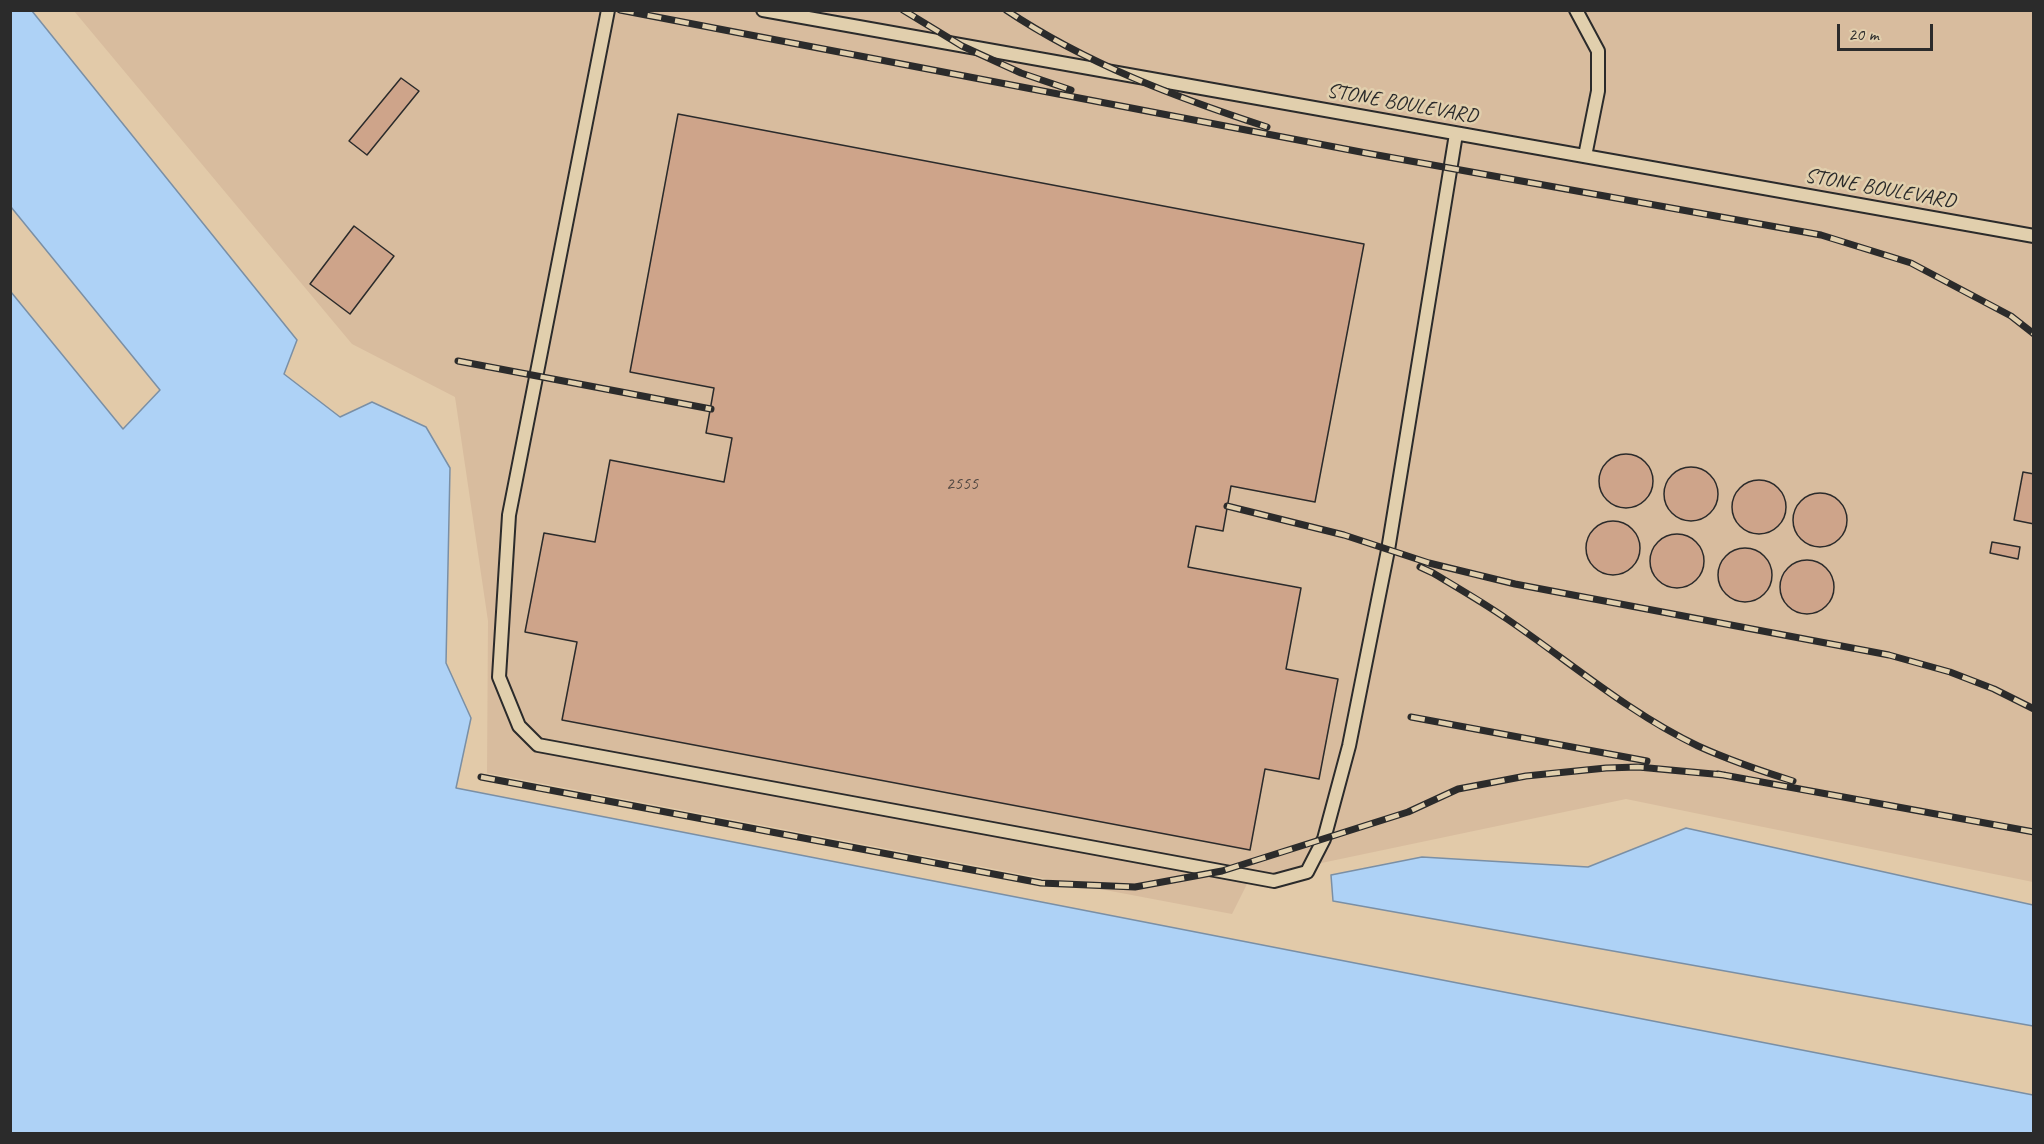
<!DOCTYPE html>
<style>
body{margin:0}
#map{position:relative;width:2044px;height:1144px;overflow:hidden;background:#e2caa9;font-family:Caveat,sans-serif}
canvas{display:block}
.frame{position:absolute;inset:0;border:12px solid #2b2b2b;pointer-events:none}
.scale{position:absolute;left:1837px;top:24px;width:96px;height:27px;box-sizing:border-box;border:3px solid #2b2b2b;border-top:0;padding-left:8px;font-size:18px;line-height:21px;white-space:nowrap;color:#2b2b2b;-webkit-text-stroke:4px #e1cfad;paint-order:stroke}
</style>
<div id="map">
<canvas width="2044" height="1144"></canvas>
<div class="frame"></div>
<div class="scale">20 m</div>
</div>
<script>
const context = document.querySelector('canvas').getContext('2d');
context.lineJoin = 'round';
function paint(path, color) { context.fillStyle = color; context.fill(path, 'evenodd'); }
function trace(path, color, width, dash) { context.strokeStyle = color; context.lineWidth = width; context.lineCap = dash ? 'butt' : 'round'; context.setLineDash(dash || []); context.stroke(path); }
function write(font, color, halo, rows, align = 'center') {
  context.font = font + ' Caveat,sans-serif'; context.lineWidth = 5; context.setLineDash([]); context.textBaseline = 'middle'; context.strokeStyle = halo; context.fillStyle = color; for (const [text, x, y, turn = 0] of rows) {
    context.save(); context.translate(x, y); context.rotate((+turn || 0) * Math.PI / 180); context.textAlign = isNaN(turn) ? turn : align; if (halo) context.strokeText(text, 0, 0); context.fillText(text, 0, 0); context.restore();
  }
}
paint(new Path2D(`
 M74 11H2033V882L1626 799 1250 878 1232 914 487 773 488 621 455 397 352 344Z`), '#d8bc9e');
const water = new Path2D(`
 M11 10 32 11 297 340 284 374 340 417 372 402 426 427 450 468 446 663 471 718 456 788 2033 1095V1133H11V292L123 429 160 390 11 207Z
 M1686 828 2033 905V1026L1333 901 1331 875 1422 857 1588 867Z`);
paint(water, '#aed2f6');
trace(water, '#7a8fa5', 1.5);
const building = new Path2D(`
 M401 78 419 91 367 155 349 141Z
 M678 114 1364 244 1315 502 1231 486 1223 531 1196 526 1188 567 1301 588 1286 669 1338 679 1319 779 1265 769 1250 850 562 720 577 642 525 632 544 533 595 542 610 460 724 482 732 438 706 433 714 388 630 372Z
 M354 226 394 256 350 314 310 284Z
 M1599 481a27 27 0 1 1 54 0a27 27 0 1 1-54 0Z
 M1664 494a27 27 0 1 1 54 0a27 27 0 1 1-54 0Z
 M2023 472 2034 474V524L2014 520Z
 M1732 507a27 27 0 1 1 54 0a27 27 0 1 1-54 0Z
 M1793 520a27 27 0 1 1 54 0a27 27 0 1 1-54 0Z
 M1586 548a27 27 0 1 1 54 0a27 27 0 1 1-54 0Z
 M1650 561a27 27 0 1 1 54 0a27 27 0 1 1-54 0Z
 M1992 542 2020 547 2018 559 1990 553Z
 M1718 575a27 27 0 1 1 54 0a27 27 0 1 1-54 0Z
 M1780 587a27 27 0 1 1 54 0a27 27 0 1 1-54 0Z`);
paint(building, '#cea48a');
trace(building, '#2b2b2b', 1.5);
const lane = new Path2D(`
 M608 10 509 515 499 677 519 726 538 745 1274 881 1307 872 1324 839 1349 746 1388 550 1456 134
 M763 10 2034 236
 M1576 10 1598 51V91L1585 156`);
trace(lane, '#2b2b2b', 16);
trace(lane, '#e1cfad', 12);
const rail = new Path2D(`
 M620 10 1366 153 1821 235 1911 263 2011 316 2034 334
 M903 10 962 46 1021 73 1071 90
 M1006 10C1087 64 1175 97 1267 127
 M458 361 711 409
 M1227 506 1344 535 1429 563 1515 584 1889 655 1950 672 1994 689 2034 709
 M1420 567 1433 573C1458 588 1484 603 1507 619 1570 662 1629 713 1698 746 1729 760 1761 771 1793 781
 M1411 717 1647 761
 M1718 774 2034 832
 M481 777 1041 883 1135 887 1222 871 1408 812 1458 789 1526 776 1606 768 1638 767 1724 775`);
trace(rail, '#2b2b2b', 7);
trace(rail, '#e1cfad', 4.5, [14]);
write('18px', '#544943', null, [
 ["2555",962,484]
]);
write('21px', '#2b2b2b', '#e1cfad', [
 ["STONE BOULEVARD",1402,104,10],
 ["STONE BOULEVARD",1880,189,10]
]);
</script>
